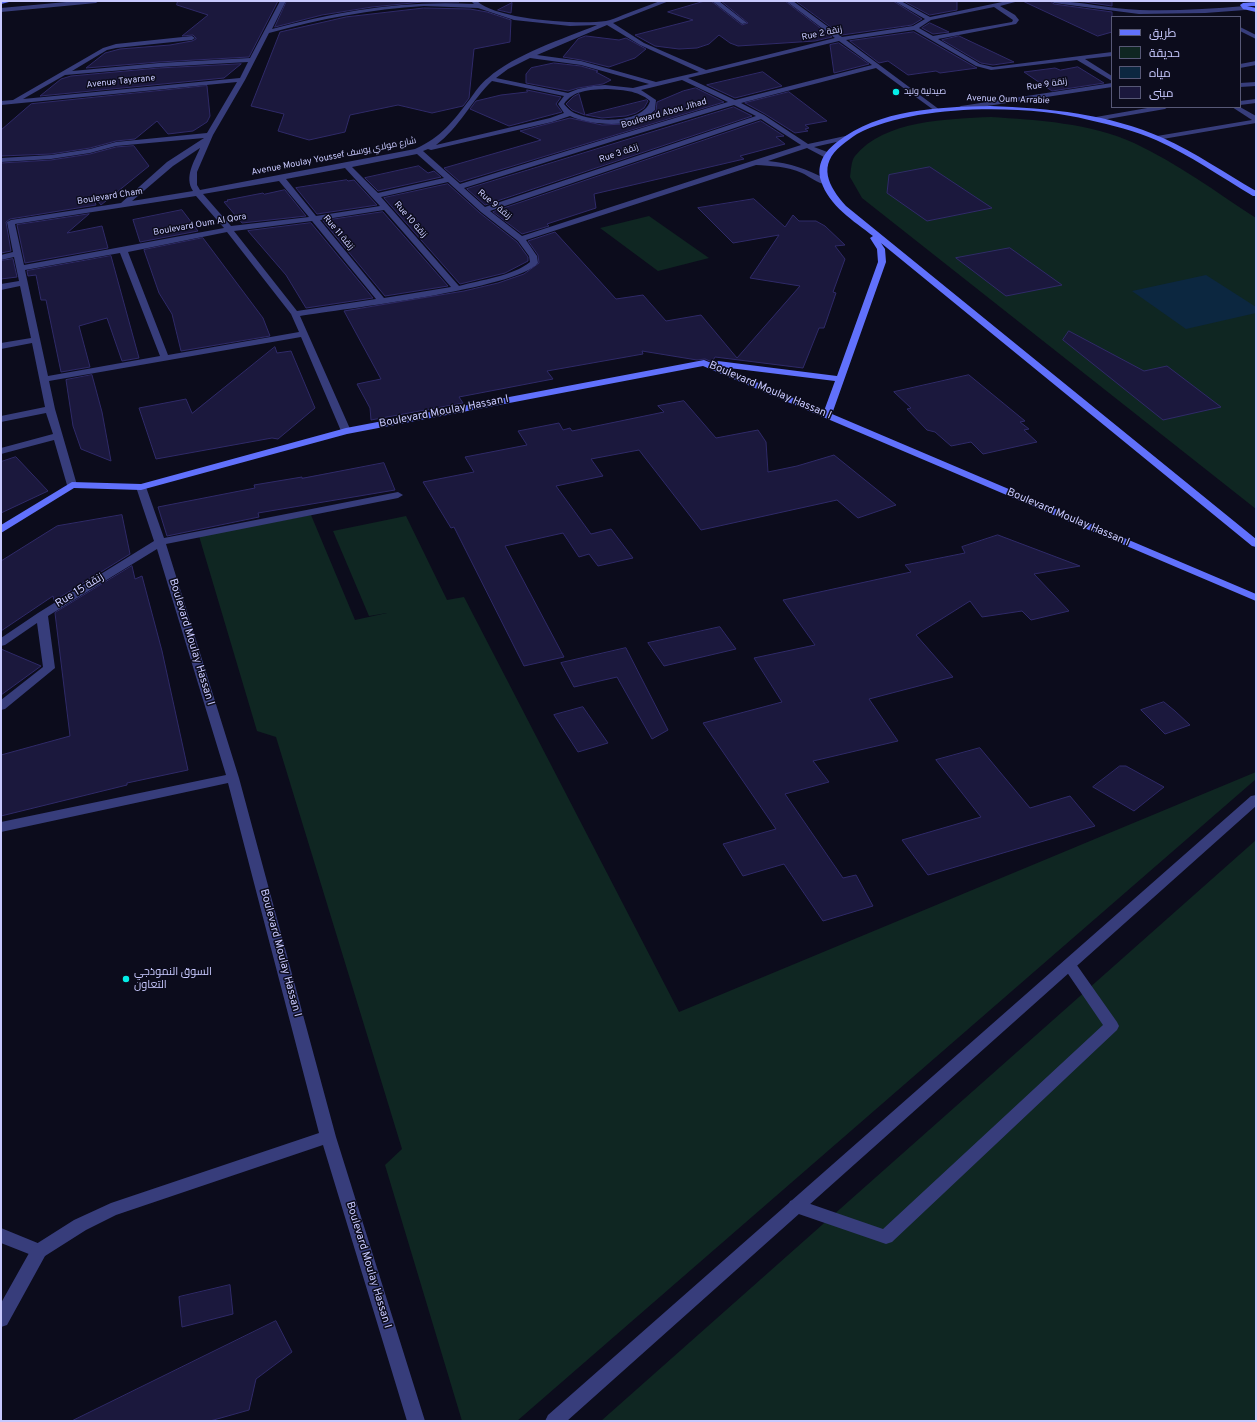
<!DOCTYPE html>
<meta charset="utf-8">
<style>
body{margin:0}
#map{position:relative;width:1257px;height:1422px;overflow:hidden;background:#0c0c1c;font-family:Overpass,Cairo,sans-serif}
canvas{display:block}
.frame{position:absolute;inset:0;border:2px solid #c8c9fe;pointer-events:none}
.legend{position:absolute;left:1111px;top:16px;width:130px;height:92px;box-sizing:border-box;background:#0c0c1c;border:1px solid #575876;margin:0;padding:5px 7px;list-style:none;font-size:12px;color:#c8c9fe}
.legend li{display:flex;align-items:center;gap:8px;height:20px}
.legend b{width:20px;border:1px solid #575876}
</style>
<div id="map">
<canvas width="1257" height="1422"></canvas>
<div class="frame"></div>
<ul class="legend">
<li><b style="height:5px;background:#6171fc"></b>طريق</li>
<li><b style="height:11px;background:#0f2622"></b>حديقة</li>
<li><b style="height:11px;background:#0c2740"></b>مياه</li>
<li><b style="height:11px;background:#1b183d"></b>مبنى</li>
</ul>
</div>
<script>
const context = document.querySelector('canvas').getContext('2d');
context.lineJoin = 'round';
function paint(path, color) { context.fillStyle = color; context.fill(path, 'evenodd'); }
function trace(path, color, width, dash) { context.strokeStyle = color; context.lineWidth = width; context.lineCap = dash ? 'butt' : 'round'; context.setLineDash(dash || []); context.stroke(path); }
function write(font, color, halo, rows, align = 'center') {
  context.font = font + ' Overpass,Cairo,sans-serif'; context.lineWidth = 3; context.setLineDash([]); context.textBaseline = 'middle'; context.strokeStyle = halo; context.fillStyle = color; for (const [text, x, y, turn = 0] of rows) {
    context.save(); context.translate(x, y); context.rotate((+turn || 0) * Math.PI / 180); context.textAlign = isNaN(turn) ? turn : align; if (halo) context.strokeText(text, 0, 0); context.fillText(text, 0, 0); context.restore();
  }
}
paint(new Path2D(`
 M991 117C1037 120 1091 123 1134 143 1177 163 1216 192 1256 218V509L862 198 850 177C851 171 851 161 855 156 884 120 948 119 991 117Z
 M649 216 709 258 658 271 600 228Z
 M311 515 355 620 387 613 369 616 333 531 406 516 447 600 464 597 679 1012 1256 772V779L517 1421H462L385 1165 402 1149 276 737 257 731 199 536Z
 M1256 840V1421H601Z`), '#0f2622');
paint(new Path2D(`
 M1206 275 1256 307V313L1186 329 1132 291Z`), '#0c2740');
const building = new Path2D(`
 M178 1H278L249 57 159 62 86 68 105 53 120 49 170 45 192 41 196 39V38L193 35 182 36 208 15 177 5Z
 M287 1H459V2H422L372 7 322 15 275 27Z
 M705 1H711L742 25 748 23 721 1H785L832 37 815 41 738 46 730 43 719 35 709 44 697 48 679 49 655 46 635 35 693 20 668 12Z
 M796 1H893L922 19 912 25 842 35Z
 M904 1H957V10L930 15Z
 M1023 1H1050L1054 4 1112 12V32L1098 36Z
 M1075 1H1112V6L1085 2Z
 M512 3 511 13 498 10Z
 M424 8 470 9 487 12 511 20 510 42 474 49 469 98 463 106 432 113 398 105 350 115 345 132 309 140 278 131 284 114 251 106 280 32 346 17Z
 M930 23 949 32 933 34 922 28Z
 M914 32 975 67 977 68 940 73 936 71 908 75 888 61 879 63 850 41Z
 M586 36 619 40 626 38 646 49 635 58 609 67 581 60 563 57 578 39Z
 M959 36 1014 62 993 65 981 63 942 40Z
 M839 43 869 64 834 73 830 45Z
 M554 63 581 66 598 71 596 72 611 80 603 84 578 88 568 91 526 83V74L531 68Z
 M241 64 224 78 40 96 61 79 71 76 159 68Z
 M1078 67 1104 83 1052 91 1024 72 1055 68 1060 70Z
 M763 72 782 86 735 98 707 85Z
 M207 86 210 116 207 122 193 131 168 134 157 121 135 139 116 141 90 148 51 154 1 156V130L31 104Z
 M696 88 724 102 460 182 444 168 541 140 520 131 570 118 602 125 626 124 638 122 648 117 656 111 657 102 683 91Z
 M527 90 561 97 556 104 562 112 509 126 470 109 476 101 501 95 527 92Z
 M789 92 827 121 805 125 809 128 805 129 808 131 795 133 765 114 745 103Z
 M579 94 585 115 572 110 566 104 573 97Z
 M647 100 648 101 644 108 636 113 626 116 602 118 586 115Z
 M734 107 752 116 485 205 467 189Z
 M761 121 784 136 776 137 785 144 740 156 744 159 594 194 596 208 547 224 549 226 522 234 493 212Z
 M134 146 149 166 101 205 93 195 96 205 10 219 6 222 11 251 1 253V163L51 160 90 154 116 147Z
 M419 166 428 173 434 171 441 177 378 191 365 178Z
 M930 167 992 208 927 221 887 193 889 175Z
 M347 180 348 181 354 180 377 205 317 214 296 188Z
 M448 184 480 213 517 242 528 257V261L505 273 460 284 384 198Z
 M285 190 306 216 242 223 224 202 228 201 227 200 263 193 264 194Z
 M754 199 785 227 793 215 799 221H816L825 226 845 245 835 246 845 259 833 292 836 293 824 328H819L803 368 715 357 712 362 705 359 697 360 642 351 643 354 547 371 553 379 459 397 463 403 371 420 370 408 357 384 381 379 344 311 464 291 498 283 524 274 539 263 538 255 528 241 555 232 616 299 643 295 666 321 701 315 737 358 800 286 750 278 779 235 733 243 698 208Z
 M182 210 198 231 140 242 133 220Z
 M383 212 448 286 385 296 323 221Z
 M89 214 67 233 102 226 108 248 25 263 17 225Z
 M311 223 373 298 306 308 286 275 248 231Z
 M203 238 263 318 270 336 181 351 172 314 159 293 144 250Z
 M1010 248 1062 285 1006 296 956 258Z
 M111 256 139 358 122 361 107 318 79 326 90 367 61 372 46 300H41L36 275 28 276 27 271Z
 M13 259 17 277 1 279V261Z
 M1069 331 1144 371 1167 366 1221 407 1163 420 1063 340Z
 M275 347 277 353 291 351 315 408 278 439 272 438 156 459 139 408 186 399 192 413Z
 M92 375 102 412 111 461 81 449 73 426 66 380Z
 M969 375 1025 421 1020 422 1029 429 1024 430 1037 442 983 454 971 442 951 446 935 432 927 430 907 409 911 408 894 392Z
 M684 401 716 438 758 430 766 442 768 472 797 466 834 455 896 505 858 518 837 500 701 530 639 450 591 459 603 476 556 486 591 534 611 529 633 558 598 566 589 554 579 557 563 533 505 546 564 657 524 666 454 527 451 528 423 482 474 472 465 457 527 445 518 431 559 423 563 430 570 428 572 431 664 412 658 406Z
 M16 457 48 491 1 513V462Z
 M384 463 395 490 258 513 259 517 167 536 158 507 255 488 254 485 302 477V478Z
 M122 515 130 554 54 601 53 596 1 631V561L57 526Z
 M998 535 1080 566 1034 574 1069 611 1031 620 1022 611 982 617 970 601 916 635 953 677 869 699 898 741 813 761 829 782 785 794 843 878 856 875 873 906 823 921 784 864 743 876 723 844 776 829 703 723 782 702 754 658 815 645 783 600 911 572 905 565 965 553 962 547Z
 M132 566 135 579 142 576 162 651 188 770 127 783V785L1 816V755L70 736 55 613Z
 M720 627 736 649 664 666 648 643Z
 M626 648 668 730 652 739 617 677 574 687 561 663Z
 M1 649 41 666 1 695Z
 M1164 702 1175 711 1190 725 1165 734 1141 710Z
 M583 707 608 743 578 752 554 715Z
 M980 748 1030 808 1070 796 1095 826 928 875 902 840 981 817 936 760Z
 M1120 766H1126L1164 787 1134 811 1093 787Z
 M230 1285 233 1314 182 1327 179 1297Z
 M276 1321 292 1352 256 1379 249 1410 210 1421H72Z`);
paint(building, '#1b183d');
trace(building, '#2f2a68', 1);
paint(new Path2D(`
 M1069 960 1074 961 1117 1022 1119 1026 1117 1030 892 1242 886 1244 790 1211 788 1206 790 1201 796 1199 883 1229 1103 1025 1062 965 1064 961Z
 M1 1228 45 1246 47 1251 45 1256 39 1258 1 1243Z`), '#373d7b');
paint(new Path2D(`
 M77 1H99L96 3 1 12V8Z
 M280 1H286L272 29C339 11 404 0 474 4L471 1H477C497 20 579 25 606 21 611 20 618 17 623 15 635 10 648 6 660 1H669L613 23 644 43 706 70 835 38 786 1H793L842 37 913 26 925 19 894 1H901L930 17 1007 1H1019L1000 6 1015 15 1019 20 1016 24 938 39 980 64 993 67 1112 52V56L1085 59 1112 76V81L1077 60 991 70 976 66 914 30 846 40 940 110 935 111 876 68 741 103 764 115 808 144 850 135V139L814 147 830 153V157H824L807 148 768 161C790 163 808 169 827 180V184C819 185 809 176 802 173 787 166 771 166 756 165L526 240 537 256 538 263C516 289 342 309 300 316L351 431 349 433 346 434 341 431 301 337 49 381 55 409 77 485 76 487H68L67 485 54 440 1 454V448L53 434 46 413 1 422V416L45 407 32 343 1 349V343L31 338 20 286 1 290V284L19 281 14 257 1 260V255L13 252 7 222 11 220 121 203 167 162 204 138 116 146 90 153 51 159 1 162V158L51 155 90 149 116 142 207 133 237 82 1 105V101L13 100 103 48 116 44 192 36 195 38 192 40 116 48 107 50 72 71 159 63 250 58ZM424 6 478 8 514 20 570 26 597 25C563 39 515 54 488 78 481 83 475 92 470 99 453 121 442 137 415 149L200 190 197 185V172L213 135 245 80 269 33C320 19 371 9 424 6ZM994 7 1013 20 1012 22 933 36 919 28 931 20ZM607 25 640 45 699 72 656 82 581 61 537 55ZM839 41 872 65 735 100 688 78ZM530 58 581 65 649 84 633 88 605 85 593 86 578 89 568 93 496 78 508 69ZM248 62 240 78 23 99 65 75 159 67ZM682 80 728 102 612 137 460 184 423 151 428 149 431 150 552 122 570 116C592 126 637 129 655 110L656 100 641 90ZM492 81 564 96 558 104 564 113 550 118 436 145C460 127 471 101 492 81ZM605 89C621 90 638 90 650 101 643 125 588 123 571 111 568 109 566 106 564 104 573 90 590 90 605 89ZM734 105 756 116 485 207 464 188 617 140ZM761 119 801 145 522 236 490 211ZM200 148C194 162 184 177 193 191L132 201 173 166ZM417 154 444 178 378 193 352 167ZM345 168 380 206 316 216 286 179ZM279 181 309 217 231 226 203 194ZM448 182 481 212 518 241 529 256 530 262C513 276 480 280 459 286L381 197ZM196 196 224 228 24 265 15 224ZM384 210 451 287 384 298 320 220ZM312 221 376 299 297 311 234 231ZM227 232 291 314 299 332 168 355 128 252ZM120 253 160 356 48 376 25 270Z
 M712 1H719L747 23 742 24Z
 M1051 1C1081 1 1110 9 1140 10 1175 11 1210 9 1245 6L1248 8 1245 10 1205 13 1139 14 1054 3Z
 M1240 27 1256 35V39L1240 31Z
 M1256 61V65L1240 68V64Z
 M1256 82V86L1240 87V83Z
 M1112 83V87L961 110 958 108 961 106Z
 M1256 99V103L1240 105V101Z
 M1153 107H1168L1165 109 1096 121 1093 119 1096 117Z
 M1232 107H1240L1256 116V123L1157 140 1153 138 1157 136 1252 120Z
 M141 484 146 487 164 538 398 492 403 495 398 498 166 544 239 778 336 1137 425 1421H407L323 1145 116 1215 86 1230 45 1256 7 1325 1 1327V1303L33 1246 74 1220 111 1203 319 1133 228 783 1 832V822L226 775 157 549 48 616 55 668 5 709 1 710V700L43 667 37 623 5 645 1 646V638L38 613 154 541 136 487Z
 M1256 795V806L567 1421H545L548 1415 1251 796Z`), '#373d7b');
paint(new Path2D(`
 M1 1H13L1 4Z
 M1256 2V6H1247L1256 8V12L1243 9 1240 5 1243 3Z
 M990 106C1049 108 1109 114 1163 138 1196 153 1225 173 1256 191V196H1253C1221 177 1190 155 1156 140 1135 131 1112 125 1089 120 1026 104 915 104 857 134 852 137 847 141 842 145 817 165 828 186 846 206L1256 539V547L1252 546 881 243 885 249 886 262 832 414 1256 594V601L703 366 347 434 141 490 74 488 1 533V525L72 482 141 484 346 428 704 360 714 364 718 361 837 376 878 262 877 249 870 238 873 236C854 221 829 206 821 181 816 165 824 152 837 142 880 109 938 107 990 106ZM721 367 835 381 824 411Z`), '#6171fc');
for (const [x, y, r, color] of [
 [896,92,4,"#04eee7"],
 [126,979,4,"#04eee7"]
]) { const dot = new Path2D(); dot.arc(x, y, r, 0, 2 * Math.PI); context.fillStyle = color; context.fill(dot); trace(dot, '#0c0c1c', 1.5); }
write('9px', '#c8c9fe', '#0c0c1c', [
 ["Rue 2 زنقة",822,34,-12],
 ["Avenue Tayarane",121,82,-6],
 ["Rue 9 زنقة",1047,85,-9],
 ["Avenue Oum Arrabie",1008,100,2],
 ["Boulevard Abou Jihad",664,114,-16],
 ["Rue 3 زنقة",619,154,-19],
 ["Avenue Moulay Youssef شارع مولاي يوسف",334,157,-11],
 ["Boulevard Cham",110,197,-9],
 ["Rue 9 زنقة",494,205,40],
 ["Rue 10 زنقة",410,220,49],
 ["Boulevard Oum Al Qora",200,225,-10],
 ["Rue 11 زنقة",338,233,50]
]);
write('9px', '#c8c9fe', '#0c0c1c', [
 ["صيدلية وليد",904,92]
], 'left');
write('11px', '#c8c9fe', '#0c0c1c', [
 ["Boulevard Moulay Hassan I",770,391,23],
 ["Boulevard Moulay Hassan I",444,412,-11],
 ["Boulevard Moulay Hassan I",1068,518,23],
 ["Rue 15 زنقة",80,591,-32],
 ["Boulevard Moulay Hassan I",191,642,73],
 ["Boulevard Moulay Hassan I",280,953,75],
 ["Boulevard Moulay Hassan I",368,1265,73]
]);
write('11px', '#c8c9fe', '#0c0c1c', [
 ["السوق النموذجي",134,973],
 ["التعاون",134,986]
], 'left');
</script>
